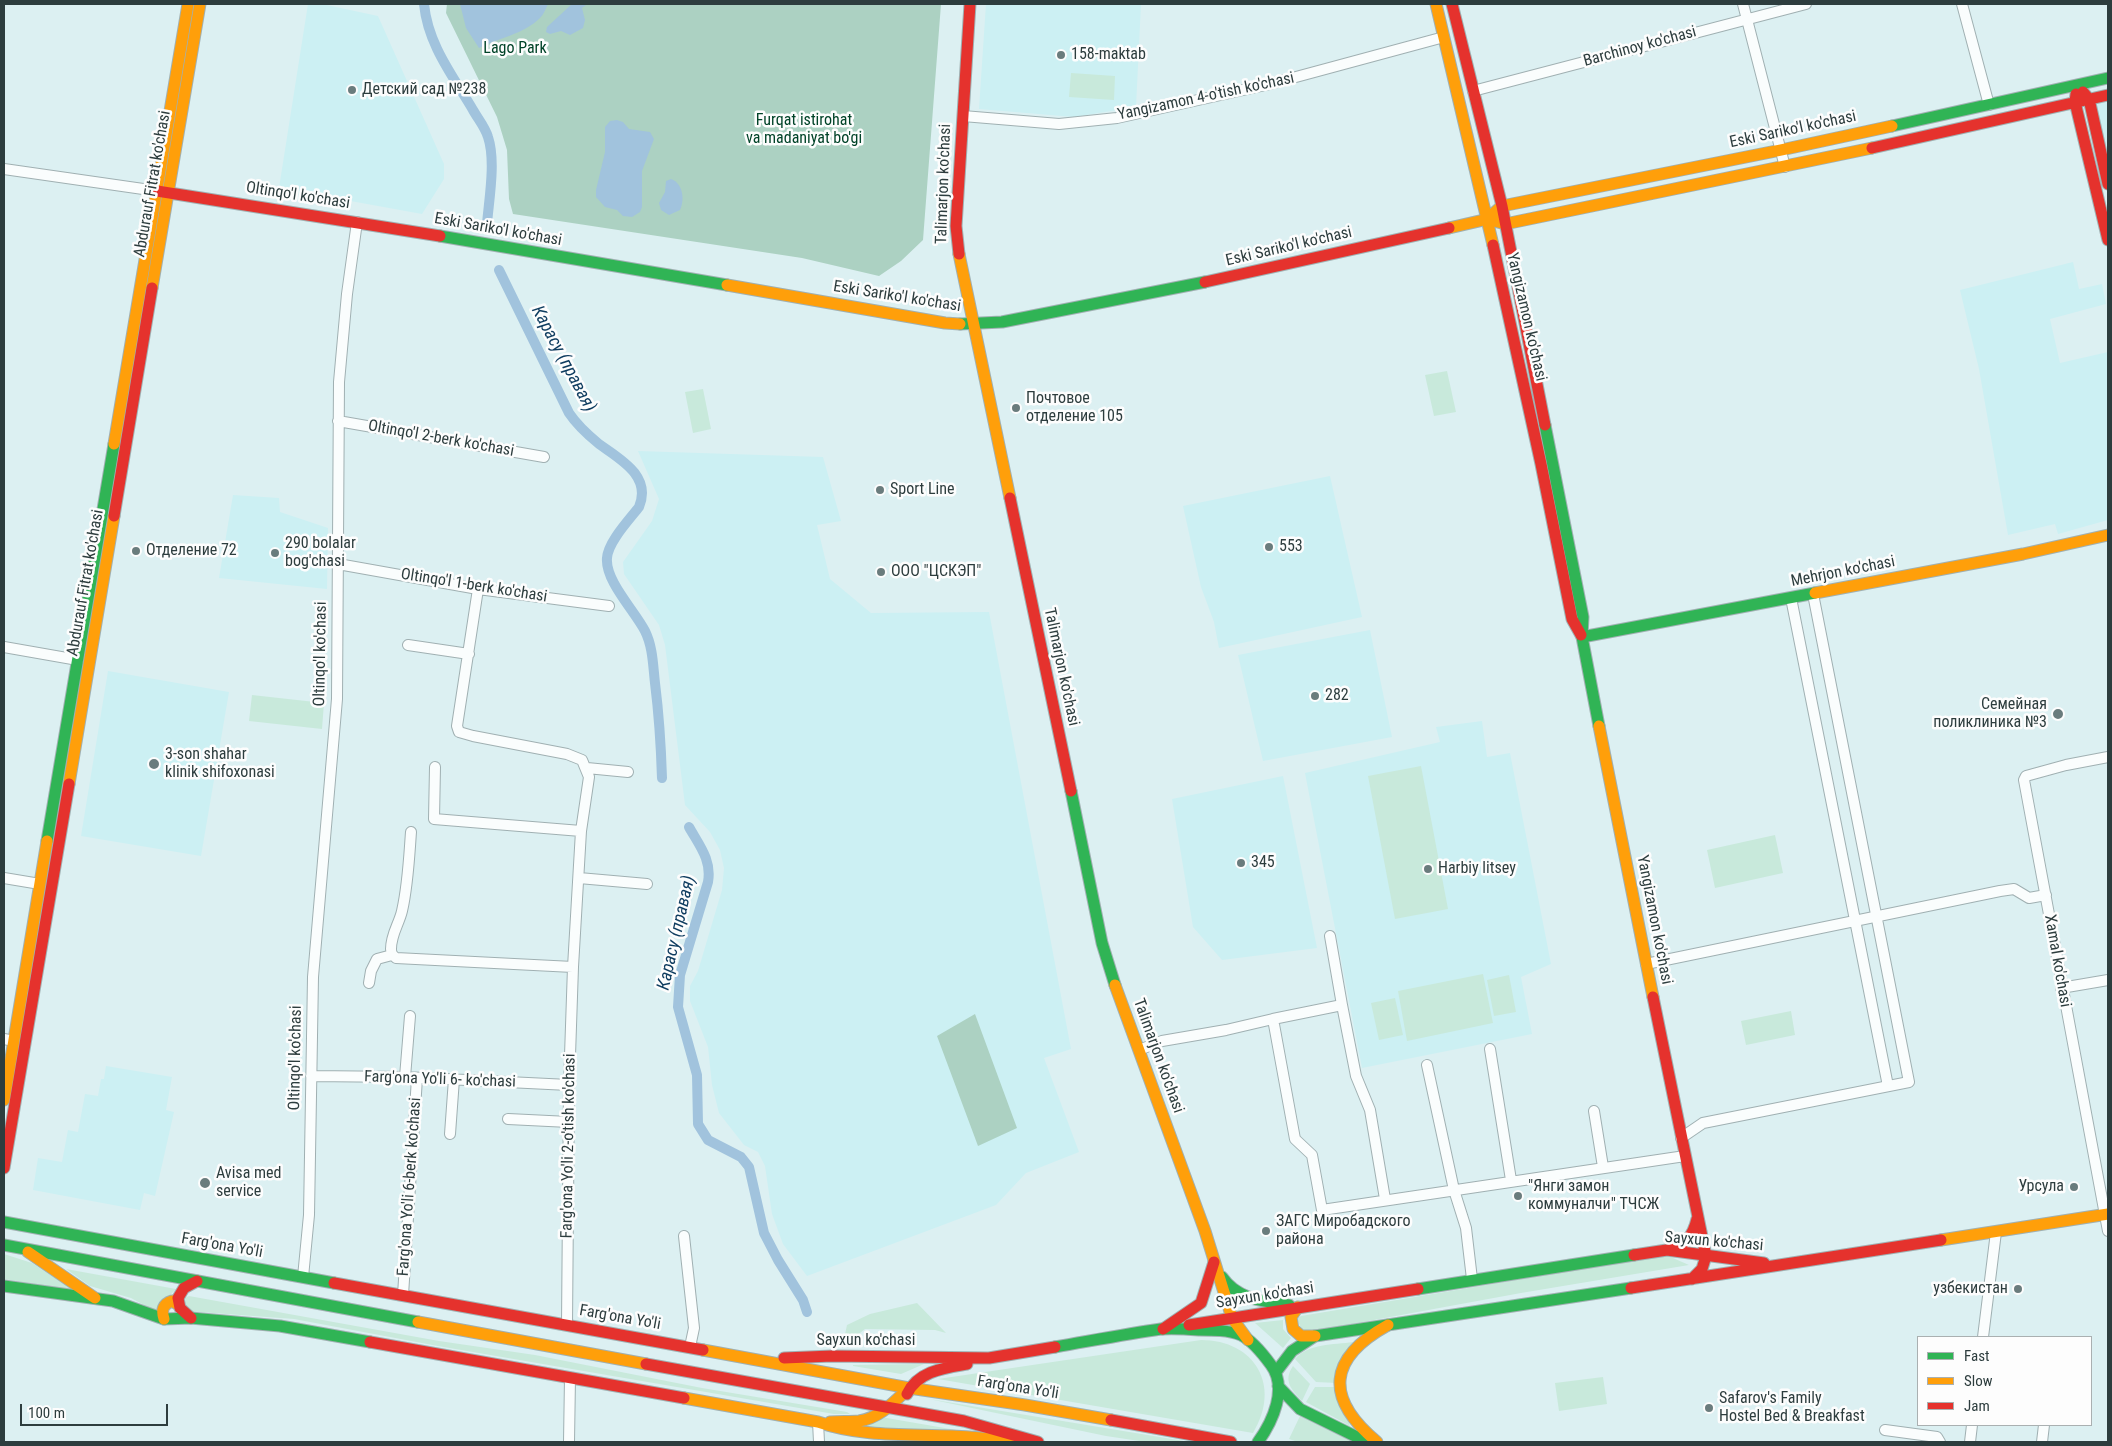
<!DOCTYPE html>
<meta charset="utf-8">
<style>
body{margin:0}
#map{position:relative;width:2112px;height:1446px;overflow:hidden;background:#dcf0f2;font-family:"Roboto Condensed",sans-serif}
canvas{display:block}
.frame{position:absolute;inset:0;border:5px solid #2d3d3e;pointer-events:none}
.legend{position:absolute;left:1917px;top:1336px;width:175px;height:90px;box-sizing:border-box;background:#fdfdfd;border:1px solid #aab0b1;margin:0;padding:6px 9px;list-style:none;font-size:15px;color:#2d3d3e}
.legend li{display:flex;align-items:center;gap:10px;height:25px}
.legend b{width:25px;border:1px solid #aab0b1}
.scale{position:absolute;left:20px;top:1404px;width:148px;height:22px;box-sizing:border-box;border:2px solid #2d3d3e;border-top:0;padding-left:6px;font-size:15px;line-height:18px;white-space:nowrap;color:#2d3d3e;-webkit-text-stroke:4px #fdfdfd;paint-order:stroke}
</style>
<div id="map">
<canvas width="2112" height="1446"></canvas>
<div class="frame"></div>
<ul class="legend">
<li><b style="height:6px;background:#30b455"></b>Fast</li>
<li><b style="height:6px;background:#ff9f0a"></b>Slow</li>
<li><b style="height:6px;background:#e5322d"></b>Jam</li>
</ul>
<div class="scale">100 m</div>
</div>
<script>
const context = document.querySelector('canvas').getContext('2d');
context.lineJoin = 'round';
function paint(path, color) { context.fillStyle = color; context.fill(path, 'evenodd'); }
function trace(path, color, width, dash) { context.strokeStyle = color; context.lineWidth = width; context.lineCap = dash ? 'butt' : 'round'; context.setLineDash(dash || []); context.stroke(path); }
function write(font, color, halo, rows, align = 'center') {
  context.font = font + ' "Roboto Condensed",sans-serif'; context.lineWidth = 5; context.setLineDash([]); context.textBaseline = 'middle'; context.strokeStyle = halo; context.fillStyle = color; for (const [text, x, y, turn = 0] of rows) {
    context.save(); context.translate(x, y); context.rotate((+turn || 0) * Math.PI / 180); context.textAlign = isNaN(turn) ? turn : align; if (halo) context.strokeText(text, 0, 0); context.fillText(text, 0, 0); context.restore();
  }
}
paint(new Path2D(`
 M308 4H322L378 16 444 164V179L422 214 279 188Z
 M986 4H1141L1136 107 1074 117 979 109Z
 M2108 101V169L2094 105Z
 M2073 262 2079 289 2102 284 2106 304 2050 319 2060 363 2108 352V520L2058 534 2055 524 2008 535 1979 369 1960 290Z
 M638 451 823 457 841 521 817 525 830 579 871 613 989 612 1071 1049 1044 1058 1079 1152 1026 1173 996 1205 807 1276 783 1244 772 1214 765 1166 758 1152 744 1145 719 1113 712 1085 708 1047 690 1001V986L698 971 722 890 724 868 720 850 710 832 685 805 665 645 659 625 624 574 623 562 652 521 659 499Z
 M1330 476 1362 617 1219 648 1214 622 1201 587 1183 506Z
 M233 495 279 498 280 512 328 528 327 589 219 578Z
 M1370 630 1392 737 1263 761 1238 655Z
 M108 671 229 692 201 856 81 836Z
 M1482 721 1487 757 1510 753 1551 964 1521 977 1532 1034 1362 1068 1305 773 1440 742 1436 727Z
 M1283 776 1317 948 1222 960 1193 927 1172 799Z
 M106 1066 172 1077 166 1110 174 1112 155 1196 144 1193 140 1210 33 1190 38 1158 62 1162 68 1130 78 1132 85 1094 98 1096 101 1079H104Z`), '#ccf0f3');
paint(new Path2D(`
 M1071 73 1115 76 1114 100 1069 97Z
 M1447 371 1456 412 1434 416 1425 375Z
 M703 389 711 429 693 433 685 392Z
 M252 695 324 703 322 729 249 721Z
 M1421 766 1448 909 1395 919 1368 776Z
 M1775 835 1783 873 1715 888 1707 850Z
 M1483 974 1493 1023 1407 1041 1398 991Z
 M1509 975 1516 1012 1494 1016 1487 980Z
 M1395 998 1403 1035 1379 1040 1371 1003Z
 M1791 1011 1795 1035 1746 1045 1741 1021Z
 M4 1254 32 1263 73 1290 4 1279Z
 M1666 1255 1689 1265 1521 1293 1303 1333 1297 1319 1301 1316Z
 M66 1269 176 1289 155 1311 131 1298 90 1286Z
 M189 1296 439 1341 535 1355 702 1388 847 1412 850 1414H834L438 1346 294 1319 186 1311 185 1298Z
 M917 1303 946 1333 935 1330 865 1329 851 1340 844 1339 847 1325 870 1314Z
 M1283 1320V1329L1291 1338 1283 1348 1255 1323Z
 M1201 1340C1255 1340 1282 1386 1253 1433L938 1379Z
 M1353 1342 1337 1383 1316 1382 1295 1359C1309 1343 1333 1345 1353 1342Z
 M924 1364 901 1374 853 1366V1365Z
 M1293 1366 1310 1384 1302 1401C1291 1389 1283 1381 1293 1366Z
 M1603 1377 1607 1404 1559 1411 1555 1383Z
 M1315 1387H1337L1350 1426 1306 1402Z
 M929 1399 1190 1442H1146L1106 1436Z
 M1300 1416 1353 1442H1298L1289 1439Z
 M881 1417 962 1431 867 1429 866 1424Z`), '#c8e9db');
paint(new Path2D(`
 M447 4H941L923 240 901 261 879 276 802 258 513 214 509 199 507 150 497 117 446 13Z
 M975 1014 1017 1128 978 1146 937 1036Z`), '#acd1c2');
paint(new Path2D(`
 M460 4H548C546 8 544 14 540 18 524 34 499 38 479 48L466 28Z
 M572 4H587L582 8 585 20 583 28 570 35 561 31 550 34 546 32 547 27Z
 M617 120 623 122 629 129 650 132 654 139 642 171V207L640 212 632 217 623 216 617 210 605 207 596 197V190L605 152V127L610 121Z
 M671 179C683 183 685 200 680 210L669 215 661 210 659 203 665 192 666 181Z`), '#a1c3dd');
trace(new Path2D(`
 M424 4C428 45 453 76 473 110 478 119 485 127 488 137 496 161 489 199 487 224
 M499 270 569 413C577 425 588 435 599 444 620 459 652 476 639 507 629 520 608 542 607 558 605 581 635 611 645 631 653 647 653 666 655 683 659 715 661 746 662 778
 M689 827C699 845 712 860 708 882L680 975 678 1007 697 1075 698 1124 708 1140 741 1157 749 1167 764 1233 778 1260 803 1300 807 1312`), '#a1c3dd', 10);
const street = new Path2D(`
 M1743 4 1785 167
 M1962 4 1989 105
 M1473 91 1806 4
 M963 116 1059 124 1117 118 1270 84 1444 37
 M4 169 157 191
 M338 421 544 457
 M338 564 478 589 609 606
 M478 589 457 726 459 732 473 736 567 754 582 760 589 777 581 831 573 967 569 1085 567 1325
 M1791 598 1888 1086
 M408 645 469 654
 M4 647 78 660
 M2108 757 2066 765 2026 776 2024 780 2108 1231
 M435 767 434 819 581 831
 M587 768 628 772
 M411 832C409 859 408 885 402 911 399 924 391 934 391 949 391 953 392 955 396 958L573 967
 M4 878 40 884
 M579 878 647 884
 M1330 936 1342 1005
 M1646 964 2000 891 2014 889 2029 898 2046 895
 M369 983 371 971 377 959 392 955
 M2061 988 2108 980
 M1273 1019 1342 1005 1356 1076 1370 1110 1385 1199
 M4 1039 14 1041
 M1490 1049 1511 1180
 M1139 1050 1162 1041 1226 1030 1273 1019 1295 1139 1312 1155 1322 1210 1685 1156
 M1427 1065 1454 1190 1466 1228 1472 1279
 M311 1076 405 1077 569 1085
 M405 1077 410 1016
 M1594 1111 1603 1167
 M508 1119 569 1122
 M450 1134 454 1079
 M1681 1138 1703 1123 1909 1082 1813 594
 M684 1236 694 1328 690 1347
 M303 1277 309 1215 313 977 337 699 339 382 347 294 357 222
 M403 1295 417 1078
 M1983 1337 1996 1232
 M818 1422 819 1442
 M1885 1430 1937 1437 1940 1442
 M569 1442 570 1378
 M1970 1442 1972 1425
 M2042 1442 2044 1425`);
const fast = new Path2D(`
 M1892 126 2108 78
 M440 236 727 285
 M960 324 1002 322 1205 282
 M1545 425 1583 617 1582 637 1599 726
 M1582 637 1815 593
 M1071 791 1102 943 1115 985
 M47 841 114 444
 M4 1222 334 1283
 M4 1245 418 1322
 M1222 1277C1238 1300 1263 1301 1289 1305
 M4 1286 113 1301 164 1319 191 1318 280 1326 370 1342
 M1418 1289 1634 1255
 M1055 1347C1090 1341 1126 1334 1161 1329 1173 1328 1187 1329 1199 1330 1213 1330 1228 1330 1241 1335 1253 1341 1263 1354 1271 1365 1288 1388 1273 1421 1258 1442
 M1276 1372 1292 1351 1315 1336 1631 1288
 M1278 1386 1300 1409 1367 1442`);
const slow = new Path2D(`
 M1436 4 1493 245
 M1494 213 1502 206 1781 150 1892 126
 M1449 228 1488 219 1505 224 1872 148
 M959 254 1010 498
 M727 285 945 323 960 324
 M152 288 200 4
 M114 444 188 4
 M1815 593 2023 554 2108 535
 M1599 726 1653 997
 M69 784 114 516
 M1115 985 1205 1231 1232 1318 1248 1340
 M4 1100 47 841
 M1941 1240 2108 1214
 M28 1252 95 1298
 M1298 1307 1291 1317 1293 1329 1301 1336H1315
 M164 1319C161 1310 163 1304 172 1301L177 1304
 M418 1322 646 1364
 M703 1350 909 1388 1025 1405 1111 1420
 M684 1398 818 1422C862 1437 906 1434 952 1436 976 1437 999 1440 1022 1442
 M830 1422C839 1421 849 1422 859 1421 880 1418 894 1402 909 1388
 M1377 1442C1324 1398 1328 1358 1388 1325`);
const jam = new Path2D(`
 M1452 4 1502 206 1545 425
 M2083 92 2089 99 2108 184
 M2076 94 2075 102 2108 240
 M1872 148 2108 95
 M157 191 440 236
 M1493 245 1541 464 1572 619 1581 635
 M959 254 956 226 970 4
 M1205 282 1449 228
 M1010 498 1071 791
 M114 516 152 288
 M1653 997 1706 1256 1702 1269 1692 1279
 M4 1168 69 784
 M1668 1250C1685 1246 1693 1236 1697 1219
 M1634 1255 1667 1250 1764 1263
 M334 1283 703 1350
 M1631 1288 1941 1240
 M191 1318 180 1308 178 1298 184 1288 197 1281
 M1189 1325 1418 1289
 M1163 1329 1201 1303 1214 1262
 M370 1342 684 1398
 M784 1358 832 1356 989 1358 1055 1347
 M646 1364 964 1421 1038 1442
 M907 1394C918 1371 944 1368 967 1364
 M1111 1420 1231 1442`);
trace(street, '#a0b0b2', 12);
trace(fast, '#a0b0b2', 13);
trace(slow, '#a0b0b2', 13);
trace(jam, '#a0b0b2', 13);
trace(street, '#fafdfd', 10);
trace(fast, '#30b455', 11);
trace(slow, '#ff9f0a', 11);
trace(jam, '#e5322d', 11);
for (const [x, y, r, color] of [
 [1061,55,5,"#6a7c7d"],
 [352,90,5,"#6a7c7d"],
 [1016,408,5,"#6a7c7d"],
 [880,490,5,"#6a7c7d"],
 [1269,547,5,"#6a7c7d"],
 [136,551,5,"#6a7c7d"],
 [275,553,5,"#6a7c7d"],
 [881,572,5,"#6a7c7d"],
 [1315,696,5,"#6a7c7d"],
 [2058,714,6,"#6a7c7d"],
 [154,764,6,"#6a7c7d"],
 [1241,863,5,"#6a7c7d"],
 [1428,869,5,"#6a7c7d"],
 [205,1183,6,"#6a7c7d"],
 [2074,1187,5,"#6a7c7d"],
 [1518,1196,5,"#6a7c7d"],
 [1266,1231,5,"#6a7c7d"],
 [2018,1289,5,"#6a7c7d"],
 [1709,1408,5,"#6a7c7d"]
]) { const dot = new Path2D(); dot.arc(x, y, r, 0, 2 * Math.PI); context.fillStyle = color; context.fill(dot); trace(dot, '#fdfdfd', 2); }
write('16px', '#2d3d3e', '#fdfdfd', [
 ["Barchinoy ko'chasi",1640,47,-15],
 ["Yangizamon 4-o'tish ko'chasi",1206,97,-12],
 ["Eski Sariko'l ko'chasi",1793,130,-12],
 ["Abdurauf Fitrat ko'chasi",153,184,-80],
 ["Talimarjon ko'chasi",944,184,-88],
 ["Oltinqo'l ko'chasi",298,196,9],
 ["Eski Sariko'l ko'chasi",498,230,10],
 ["Eski Sariko'l ko'chasi",1289,247,-13],
 ["Eski Sariko'l ko'chasi",897,297,9],
 ["Yangizamon ko'chasi",1526,317,77],
 ["Oltinqo'l 2-berk ko'chasi",441,439,10],
 ["Mehrjon ko'chasi",1843,572,-11],
 ["Abdurauf Fitrat ko'chasi",86,583,-80],
 ["Oltinqo'l 1-berk ko'chasi",474,586,9],
 ["Oltinqo'l ko'chasi",321,654,-89],
 ["Talimarjon ko'chasi",1061,667,78],
 ["Yangizamon ko'chasi",1654,920,79],
 ["Xamal ko'chasi",2057,961,80],
 ["Talimarjon ko'chasi",1158,1056,70],
 ["Oltinqo'l ko'chasi",296,1058,-89],
 ["Farg'ona Yo'li 6- ko'chasi",440,1080,2],
 ["Farg'ona Yo'li 2-o'tish ko'chasi",569,1146,-89],
 ["Farg'ona Yo'li 6-berk ko'chasi",410,1187,-86],
 ["Sayxun ko'chasi",1714,1242,5],
 ["Farg'ona Yo'li",222,1246,10],
 ["Sayxun ko'chasi",1265,1296,-9],
 ["Farg'ona Yo'li",620,1318,10],
 ["Sayxun ko'chasi",866,1341],
 ["Farg'ona Yo'li",1018,1388,9]
]);
write('16px', '#004328', '#fdfdfd', [
 ["Lago Park",515,49],
 ["Furqat istirohat",804,121],
 ["va madaniyat bo'gi",804,139]
]);
write('16px', '#2d3d3e', '#fdfdfd', [
 ["158-maktab",1071,55],
 ["Детский сад №238",362,90],
 ["Почтовое",1026,399],
 ["отделение 105",1026,417],
 ["Sport Line",890,490],
 ["290 bolalar",285,544],
 ["bog'chasi",285,562],
 ["553",1279,547],
 ["Отделение 72",146,551],
 ["ООО \"ЦСКЭП\"",891,572],
 ["282",1325,696],
 ["Семейная",2047,705,"right"],
 ["поликлиника №3",2047,723,"right"],
 ["3-son shahar",165,755],
 ["klinik shifoxonasi",165,773],
 ["345",1251,863],
 ["Harbiy litsey",1438,869],
 ["Avisa med",216,1174],
 ["service",216,1192],
 ["\"Янги замон",1528,1187],
 ["коммуналчи\" ТЧСЖ",1528,1205],
 ["Урсула",2064,1187,"right"],
 ["ЗАГС Миробадского",1276,1222],
 ["района",1276,1240],
 ["узбекистан",2008,1289,"right"],
 ["Safarov's Family",1719,1399],
 ["Hostel Bed & Breakfast",1719,1417]
], 'left');
write('italic 18px', '#0e3c5f', '#fdfdfd', [
 ["Карасу (правая)",563,359,62],
 ["Карасу (правая)",677,933,-77]
]);
</script>
